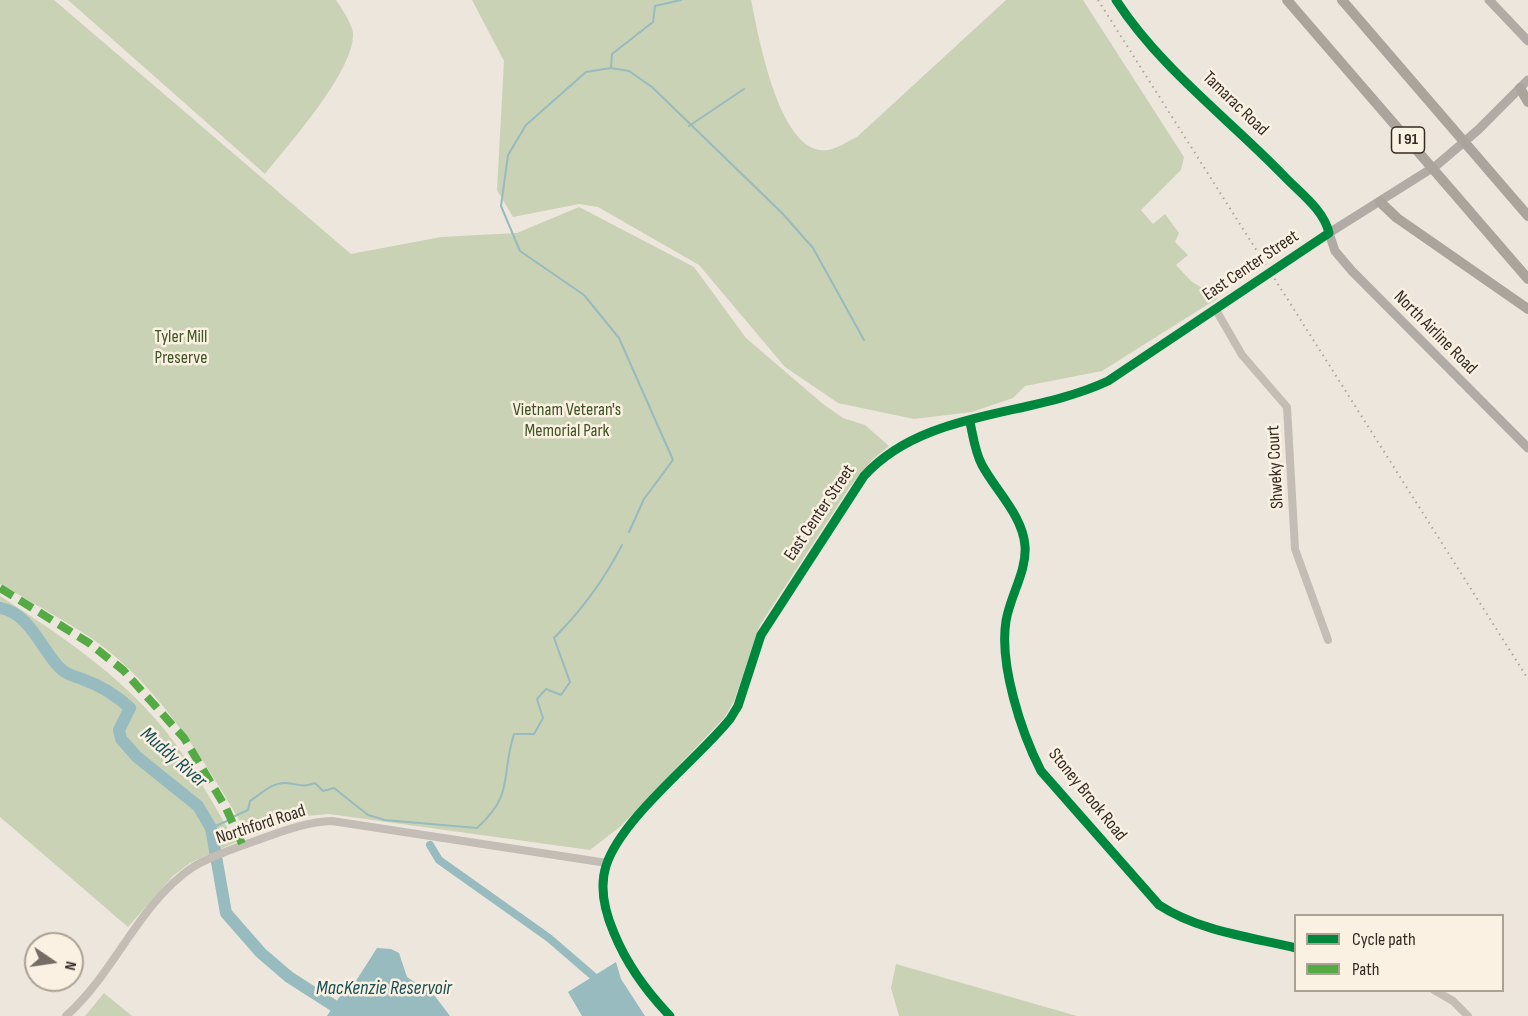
<!DOCTYPE html>
<style>
body{margin:0}
#map{position:relative;width:1528px;height:1016px;overflow:hidden;background:#ece6dc;font-family:"Sofia Sans Condensed",sans-serif}
canvas{display:block}
.legend{position:absolute;left:1294px;top:914px;width:210px;height:78px;box-sizing:border-box;background:#faf1e2;border:2px solid #aba296;margin:0;padding:8px 10px;list-style:none;font-size:18px;color:#342b25}
.legend li{display:flex;align-items:center;gap:12px;height:30px}
.legend b{width:30px;border:2px solid #aba296}
.north{position:absolute;left:24px;top:932px;width:60px;height:60px;box-sizing:border-box;background:#faf1e2;border:2px solid #aba296;border-radius:50%;rotate:103deg;font-size:16px;font-weight:700;line-height:24px;text-align:center;color:#342b25}
.north::after{content:'';display:block;margin:auto;width:21px;height:27px;background:#746c65;clip-path:polygon(50% 0,100% 100%,50% 72%,0 100%)}
</style>
<div id="map">
<canvas width="1528" height="1016"></canvas>
<ul class="legend">
<li><b style="height:8px;background:#00873e"></b>Cycle path</li>
<li><b style="height:8px;background:#54ab44"></b>Path</li>
</ul>
<div class="north">N</div>
</div>
<script>
const context = document.querySelector('canvas').getContext('2d');
context.lineJoin = 'round';
function paint(path, color) { context.fillStyle = color; context.fill(path, 'evenodd'); }
function trace(path, color, width, dash) { context.strokeStyle = color; context.lineWidth = width; context.lineCap = dash ? 'butt' : 'round'; context.setLineDash(dash || []); context.stroke(path); }
function write(font, color, halo, rows, align = 'center') {
  context.font = font + ' "Sofia Sans Condensed",sans-serif'; context.lineWidth = 5; context.setLineDash([]); context.textBaseline = 'middle'; context.strokeStyle = halo; context.fillStyle = color; for (const [text, x, y, turn = 0] of rows) {
    context.save(); context.translate(x, y); context.rotate((+turn || 0) * Math.PI / 180); context.textAlign = isNaN(turn) ? turn : align; if (halo) context.strokeText(text, 0, 0); context.fillText(text, 0, 0); context.restore();
  }
}
paint(new Path2D(`
 M0 0H54L351 254 441 237 517 233 579 207 694 267 746 338 823 404 843 418 865 425 889 446 872 460 849 488 760 625 734 701 724 718 621 826 590 850 329 814 305 816 249 836C208 767 161 687 94 640 64 620 31 602 0 584Z
 M68 0H336C341 7 352 24 353 33 355 70 289 144 265 174Z
 M472 0H751C758 33 779 158 828 150 837 149 848 141 857 137L1006 0H1083L1184 157 1181 170 1141 210 1153 224 1165 214 1179 233 1175 242 1188 255 1176 265 1191 281 1218 298 1102 371 1025 386 1013 398 972 412 914 419 838 403 785 367 699 265 598 207 579 204 513 217 497 190 504 61Z
 M0 596C60 635 118 673 164 729 192 764 213 804 236 842L190 863 173 876 128 927 0 817Z
 M896 964 1077 1016H899L891 988Z
 M104 993 132 1016H85Z`), '#cad2b5');
paint(new Path2D(`
 M377 948 391 949 399 953 407 977 434 995 450 1016H327L342 993 347 995Z
 M616 962 621 979 645 1016H582L568 992Z`), '#97bbbe');
trace(new Path2D(`
 M611 68 629 71 652 87 782 213 813 248 864 340
 M689 126 744 89
 M629 532 644 499 673 460 619 338 584 295 520 251 501 206 508 155 526 125 586 72 611 68 612 54 653 22 655 6 681 0
 M235 816 248 810 250 801C261 794 272 782 286 783 298 784 303 788 315 783L323 791 334 788 368 815 385 820 477 828C515 793 500 779 514 734H534L543 718 537 699 546 689 561 695 570 682 554 638C582 610 604 580 622 545
 M211 828 227 821`), '#97bbbe', 2);
trace(new Path2D(`
 M430 845 439 860 549 938 593 976`), '#97bbbe', 8);
trace(new Path2D(`
 M0 608C29 613 41 648 58 666 66 675 72 675 82 679 99 685 117 696 130 708L119 730 121 739 137 757 198 806 211 828 226 913 261 953 289 977 350 1016`), '#97bbbe', 12);
trace(new Path2D(`
 M1216 310 1242 355 1287 407 1295 549 1328 640
 M970 422C973 436 975 452 982 465 996 491 1023 516 1025 546 1027 571 1010 596 1006 621 999 664 1021 732 1041 771L1159 905C1199 931 1250 937 1296 948
 M1434 990 1453 1001 1468 1016
 M66 1016C115 973 138 904 193 867 211 856 233 849 252 842 279 833 303 822 332 821L607 863
 M670 1016C646 991 627 965 614 933 605 912 599 888 606 866 621 818 698 759 730 719L738 706 761 635 864 476C925 409 1029 418 1108 381L1329 233C1324 210 1300 193 1284 176 1228 118 1160 68 1116 0`), '#c4bdb5', 8);
trace(new Path2D(`
 M1489 0 1528 41
 M1528 80 1478 130 1437 165 1329 233 1335 251 1352 271 1528 448`), '#b2aba5', 9);
trace(new Path2D(`
 M1287 0 1528 279
 M1342 0 1528 216
 M1520 88 1528 102
 M1380 202 1397 218 1528 309`), '#aaa49c', 10);
trace(new Path2D(`
 M1098 0 1528 679`), '#aca6a0', 2, [1.5, 4.5]);
trace(new Path2D(`
 M0 588 89 643 123 670 184 738 226 808 243 846`), '#54ab44', 8, [15, 8]);
trace(new Path2D(`
 M970 422C973 436 975 452 982 465 996 491 1023 516 1025 546 1027 571 1010 596 1006 621 999 664 1021 732 1041 771L1159 905C1199 931 1250 937 1296 948
 M670 1016C646 991 627 965 614 933 605 912 599 888 606 866 621 818 698 759 730 719L738 706 761 635 864 476C925 409 1029 418 1108 381L1329 233C1324 210 1300 193 1284 176 1228 118 1160 68 1116 0`), '#00873e', 9);
for (const [x, y, w] of [
 [1408,140,33]
]) { const box = new Path2D(); box.roundRect(x - w / 2, y - 13, w, 26, 4.5); context.fillStyle = '#faf1e2'; context.fill(box); trace(box, '#342b25', 1.5); }
write('bold 16px', '#342b25', null, [
 ["I 91",1408,140]
]);
write('18px', '#342b25', '#faf1e2', [
 ["Tamarac Road",1235,104,44],
 ["East Center Street",1251,266,-34],
 ["North Airline Road",1435,333,45],
 ["Shweky Court",1276,467,-93],
 ["East Center Street",820,513,-56],
 ["Stoney Brook Road",1087,795,51],
 ["Northford Road",261,825,-18]
]);
write('18px', '#405427', '#faf1e2', [
 ["Tyler Mill",181,337],
 ["Preserve",181,358],
 ["Vietnam Veteran's",567,410],
 ["Memorial Park",567,431]
]);
write('italic 20px', '#184f58', '#faf1e2', [
 ["Muddy River",173,758,41],
 ["MacKenzie Reservoir",384,989]
]);
</script>
